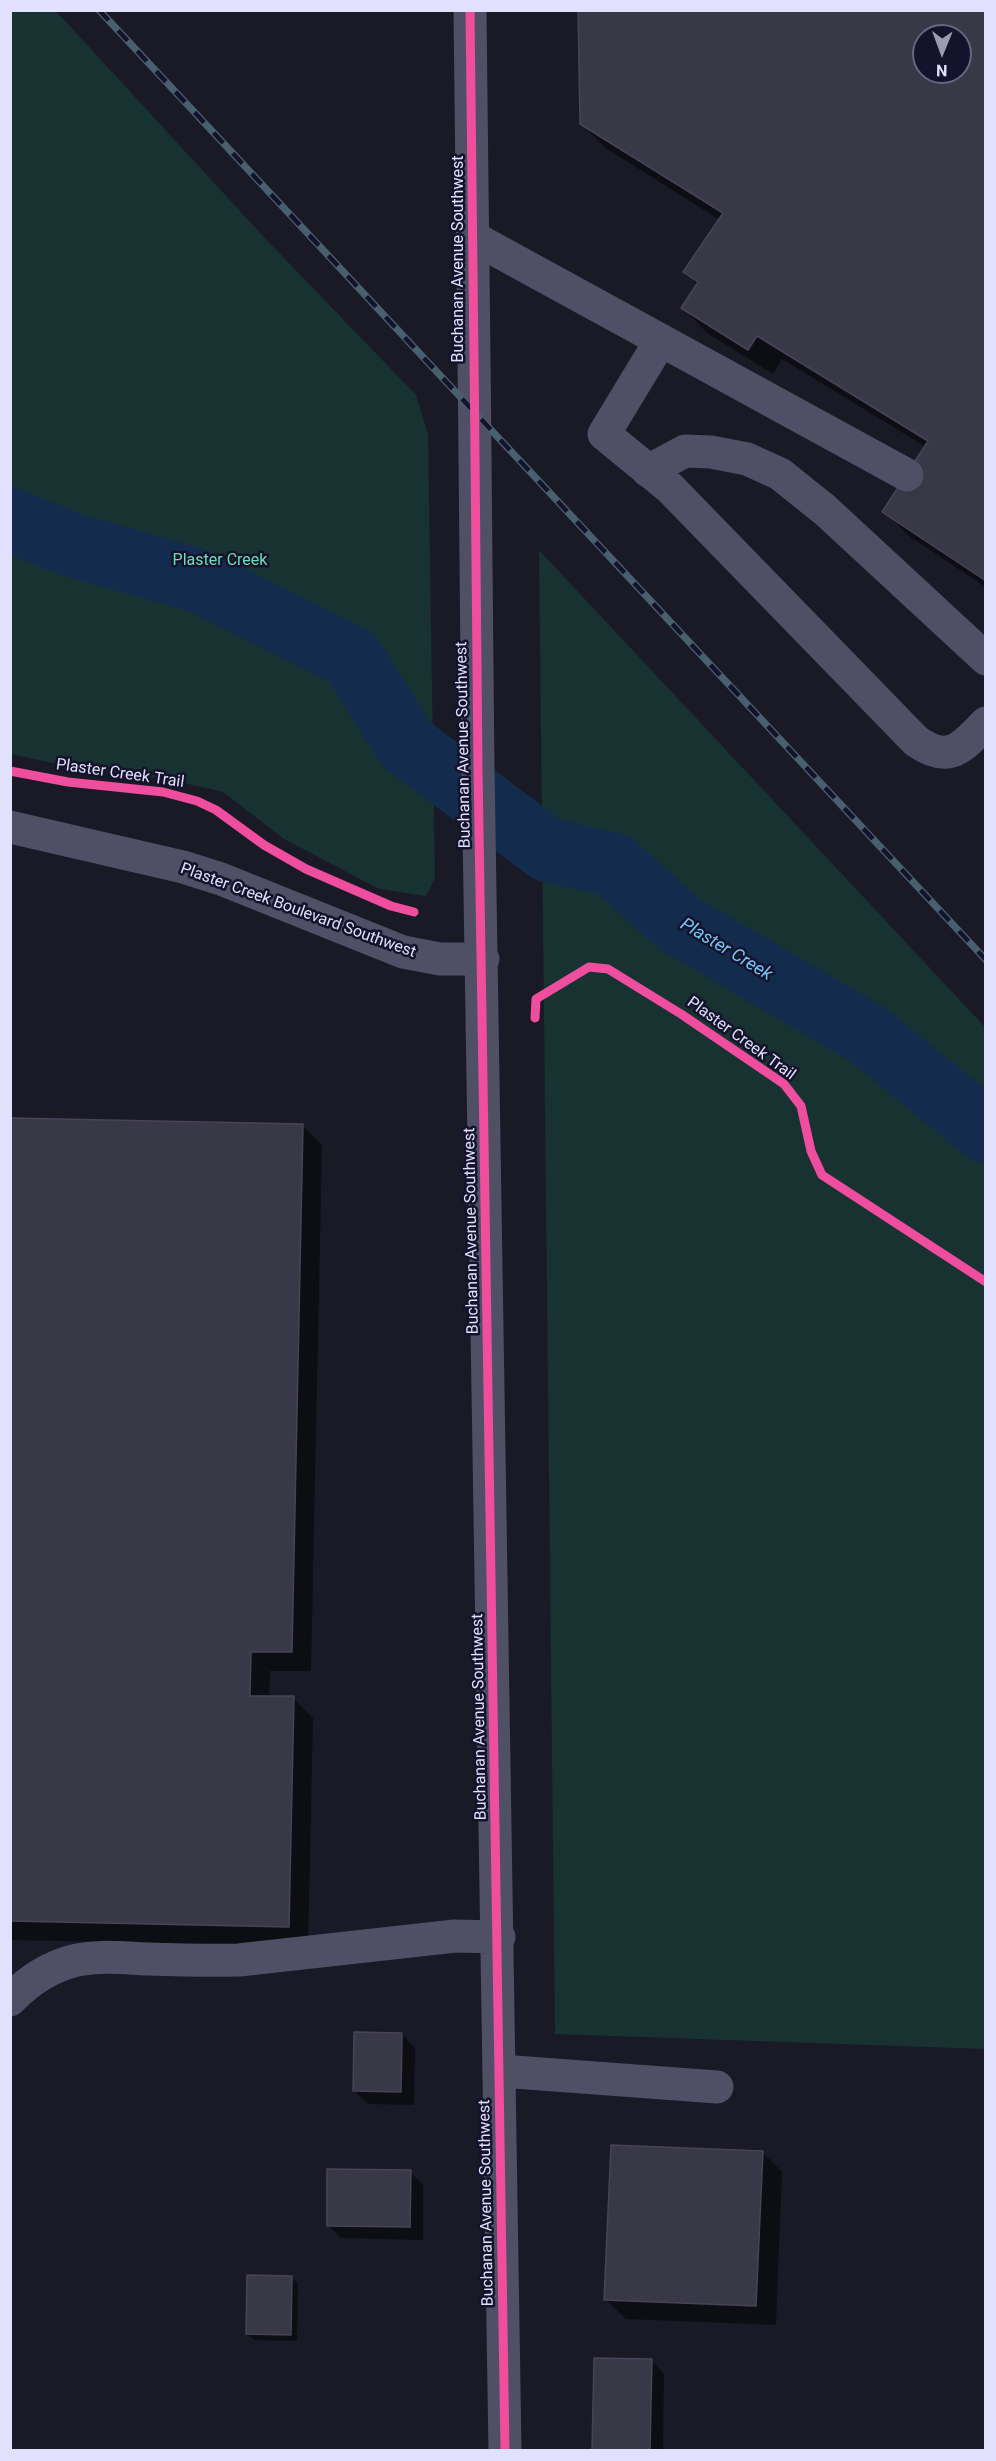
<!DOCTYPE html>
<style>
body{margin:0}
#map{position:relative;width:996px;height:2461px;overflow:hidden;background:#1a1926;font-family:Roboto,sans-serif}
canvas{display:block}
.frame{position:absolute;inset:0;border:12px solid #e1e0fd;pointer-events:none}
.north{position:absolute;left:912px;top:24px;width:60px;height:60px;box-sizing:border-box;background:#15132c;border:2px solid #676580;border-radius:50%;rotate:181deg;font-size:16px;font-weight:700;line-height:24px;text-align:center;color:#e1e0fd}
.north::after{content:'';display:block;margin:auto;width:21px;height:27px;background:#9b9ab2;clip-path:polygon(50% 0,100% 100%,50% 72%,0 100%)}
</style>
<div id="map">
<canvas width="996" height="2461"></canvas>
<div class="frame"></div>
<div class="north">N</div>
</div>
<script>
const context = document.querySelector('canvas').getContext('2d');
context.lineJoin = 'round';
function paint(path, color) { context.fillStyle = color; context.fill(path, 'evenodd'); }
function trace(path, color, width, dash) { context.strokeStyle = color; context.lineWidth = width; context.lineCap = dash ? 'butt' : 'round'; context.setLineDash(dash || []); context.stroke(path); }
function write(font, color, halo, rows, align = 'center') {
  context.font = font + ' Roboto,sans-serif'; context.lineWidth = 5; context.setLineDash([]); context.textBaseline = 'middle'; context.strokeStyle = halo; context.fillStyle = color; for (const [text, x, y, turn = 0] of rows) {
    context.save(); context.translate(x, y); context.rotate((+turn || 0) * Math.PI / 180); context.textAlign = isNaN(turn) ? turn : align; if (halo) context.strokeText(text, 0, 0); context.fillText(text, 0, 0); context.restore();
  }
}
paint(new Path2D(`
 M11 10 56 11 262 235 416 395 428 434 435 878 426 896 379 889 284 839 223 792 167 779 80 769 11 754Z
 M539 550 985 1027V2049L555 2034Z`), '#173230');
paint(new Path2D(`
 M986 10V587L909 536 884 511 926 447 782 359 773 374 707 333 683 308 698 285 685 271 720 220 607 149 581 124ZM924 36H960V72H924Z
 M10 1120 303 1126 322 1145 311 1671H270L269 1697 293 1698 313 1718 308 1946 10 1940Z
 M402 2034 415 2048 414 2105 368 2104 354 2091Z
 M763 2153 782 2172 776 2325 626 2319 606 2300Z
 M410 2172 423 2185V2240L341 2238 328 2225Z
 M292 2278 298 2284 297 2341 254 2340 248 2334Z
 M595 2359 651 2360 664 2374 663 2450H594Z`), '#0007');
trace(new Path2D(`
 M10 520 69 544 196 580 352 658 407 745 548 850 614 865 679 924 867 1034 986 1131`), '#132c4d', 64);
const building = new Path2D(`
 M578 10H986V581L882 512 928 441 757 336 748 350 681 308 698 282 683 272 723 213 580 124ZM924 36H960V72H924Z
 M10 1118 303 1124 292 1652H251L250 1696H294L289 1927 10 1921Z
 M354 2032 402 2033 401 2092 353 2091Z
 M611 2145 763 2151 756 2306 604 2300Z
 M327 2169 411 2170 410 2227 327 2226Z
 M247 2275 292 2276 291 2335 246 2334Z
 M594 2358 652 2359 650 2450H592Z`);
paint(building, '#393847');
trace(building, '#474458', 1.5);
trace(new Path2D(`
 M907 475 986 528`), '#383746', 33, [33, 16]);
trace(new Path2D(`
 M470 10C475 264 474 517 478 771 488 1331 499 1891 505 2450
 M474 238 907 475
 M661 340 604 434 670 488 916 741C950 765 962 747 986 723
 M648 471 685 451 711 452 747 459 780 474 825 510 986 659
 M10 827 183 867 221 879 403 952 440 959H483
 M10 2000C28 1981 47 1968 73 1961 96 1955 122 1958 146 1959 177 1960 208 1961 239 1960L455 1936 499 1937
 M501 2071 717 2087`), '#4f4f66', 33);
const rail = new Path2D(`
 M99 10 986 960`);
trace(rail, '#485f6d', 7);
trace(rail, '#15132c', 4.5, [14]);
trace(new Path2D(`
 M470 10C475 264 474 517 478 771 488 1331 499 1891 505 2450
 M10 771 68 782 163 792 197 801 216 810 264 845 306 869 391 906 414 912
 M535 1018 536 999 589 967 608 969 681 1014 784 1084 801 1106 811 1151 822 1175 986 1282`), '#ef4d9e', 9);
write('16px', '#e1e0fd', '#15132c', [
 ["Buchanan Avenue Southwest",459,259,-90],
 ["Buchanan Avenue Southwest",464,745,-91],
 ["Plaster Creek Trail",120,774,8],
 ["Plaster Creek Boulevard Southwest",298,911,20],
 ["Plaster Creek Trail",741,1039,36],
 ["Buchanan Avenue Southwest",472,1231,-91],
 ["Buchanan Avenue Southwest",480,1717,-91],
 ["Buchanan Avenue Southwest",487,2203,-91]
]);
write('16px', '#6ddcb8', '#15132c', [
 ["Plaster Creek",220,561]
]);
write('italic 18px', '#73c5f8', '#15132c', [
 ["Plaster Creek",726,950,31]
]);
</script>
